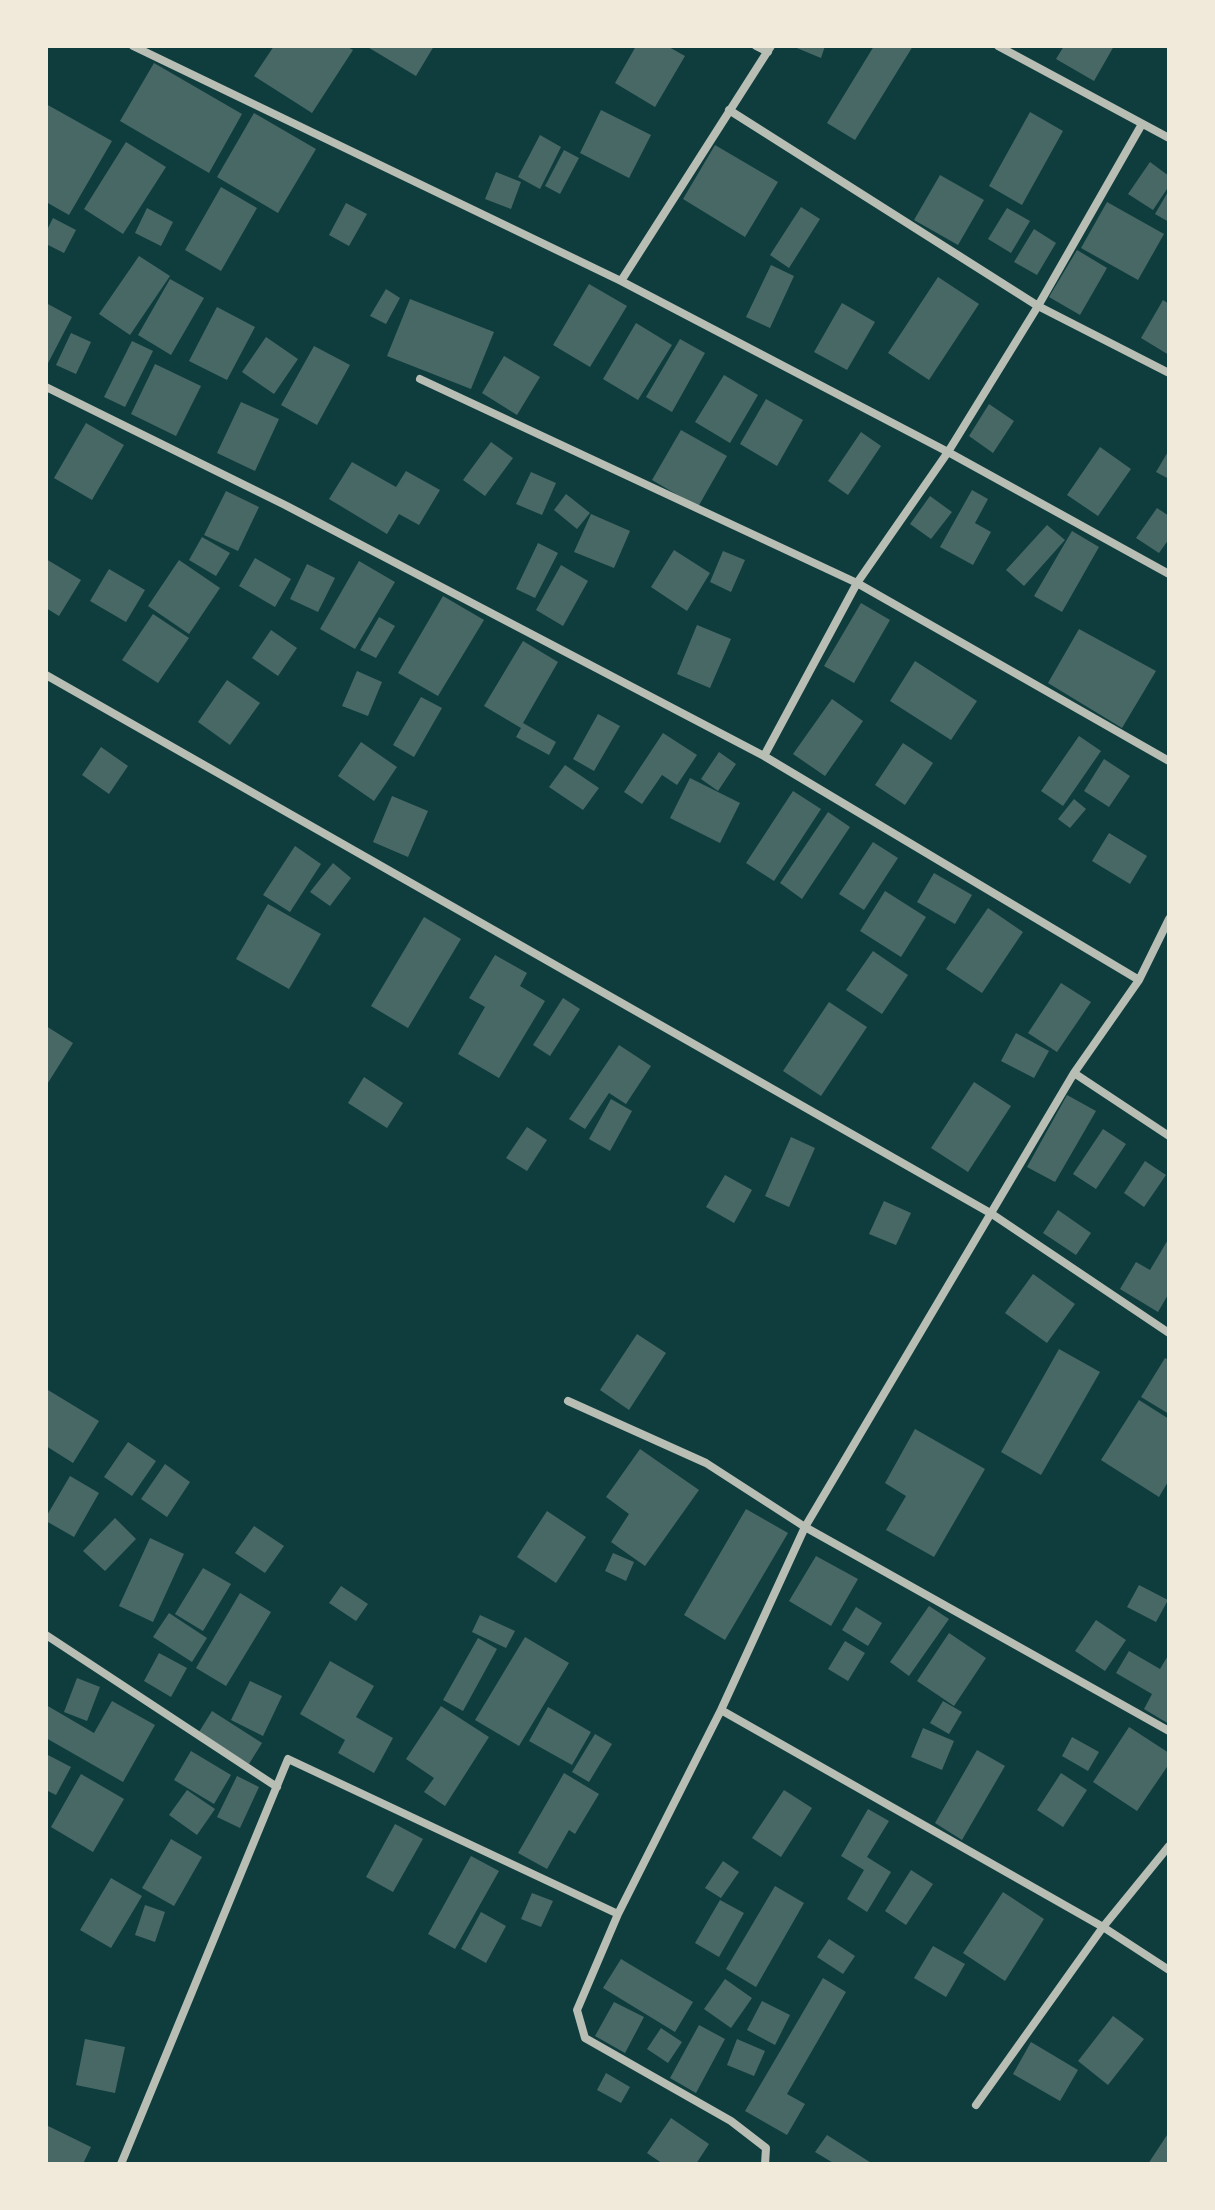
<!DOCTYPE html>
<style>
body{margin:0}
#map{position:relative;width:1215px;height:2210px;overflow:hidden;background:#0f3d3e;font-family:Mulish,sans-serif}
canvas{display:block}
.frame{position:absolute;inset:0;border:48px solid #f1e9da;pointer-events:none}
</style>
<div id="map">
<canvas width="1215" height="2210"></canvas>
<div class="frame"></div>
</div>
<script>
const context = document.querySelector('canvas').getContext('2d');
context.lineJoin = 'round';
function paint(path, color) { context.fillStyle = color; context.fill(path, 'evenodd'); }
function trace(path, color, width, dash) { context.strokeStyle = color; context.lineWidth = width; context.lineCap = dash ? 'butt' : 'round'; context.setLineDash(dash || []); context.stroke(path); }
paint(new Path2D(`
 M274 46H346L353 50 312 113 254 76Z
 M366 46H434L416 76Z
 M636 46H667L685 56 655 107 615 83Z
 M792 46H825L821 58Z
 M874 46H913L855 140 827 123Z
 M1064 46H1114L1094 81 1056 59Z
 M154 63 242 114 209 173 120 121Z
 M46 104 112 141 69 215 46 202Z
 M601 110 651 135 629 178 580 153Z
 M1030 112 1063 131 1022 205 989 186Z
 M254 113 316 149 278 213 217 177Z
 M540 135 561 147 540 189 518 177Z
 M126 142 166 167 123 234 84 209Z
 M715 145 778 182 745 237 683 199Z
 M564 150 579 158 560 194 545 186Z
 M1150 162 1169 176V186L1153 210 1128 194Z
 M496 172 521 182 511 209 485 199Z
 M940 175 984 200 958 245 914 220Z
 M221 187 257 208 221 271 185 250Z
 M1169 190V222L1155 214Z
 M1107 202 1164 234 1138 280 1081 248Z
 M346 203 367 214 349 246 329 235Z
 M801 207 820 219 789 268 770 255Z
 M147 208 173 222 161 246 135 233Z
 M1007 208 1030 221 1011 253 988 239Z
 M53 218 76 230 64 253 46 244V232Z
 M1034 229 1056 243 1037 275 1014 262Z
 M1077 250 1107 268 1080 315 1049 297Z
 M139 256 170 276 130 335 99 314Z
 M771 265 794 276 770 328 746 317Z
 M938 277 979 304 929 380 888 353Z
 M170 279 204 298 171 355 138 335Z
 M589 284 627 306 590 367 553 345Z
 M386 289 400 298 386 324 370 316Z
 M410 299 494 332 471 389 387 356Z
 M1163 300 1169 304V355L1141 338Z
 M46 303 72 317 46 367Z
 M842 303 875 322 847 370 814 352Z
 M217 307 255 327 227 380 189 361Z
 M636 323 672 345 638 400 603 379Z
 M71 333 91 342 76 374 56 365Z
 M266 337 298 359 274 394 242 372Z
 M680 339 705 353 672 412 646 397Z
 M132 341 153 351 125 407 104 397Z
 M314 346 350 365 317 425 281 405Z
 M504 356 540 377 517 415 482 393Z
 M155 364 201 386 176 436 131 414Z
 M724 375 758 395 730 443 695 422Z
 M766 399 803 420 777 466 740 444Z
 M241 402 279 419 255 471 217 453Z
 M989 404 1014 421 993 453 969 436Z
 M86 423 124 445 92 500 54 478Z
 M681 430 727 456 698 507 652 480Z
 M861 432 881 446 848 495 828 481Z
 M491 442 513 458 485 496 463 480Z
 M1100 447 1131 469 1098 516 1067 495Z
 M1169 450V479L1156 472Z
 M352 462 396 487 406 471 440 490 419 525 399 514 387 534 329 499Z
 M531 472 556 483 542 515 516 504Z
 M972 490 988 499 975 523 991 532 973 565 940 547Z
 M226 491 259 507 238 551 204 535Z
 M566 494 590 513 577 529 554 510Z
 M930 496 952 512 931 539 910 524Z
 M1157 508 1169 516V539L1159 553 1136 538Z
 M591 514 630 531 614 568 574 552Z
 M1047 525 1065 540 1024 586 1006 570Z
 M1072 531 1099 547 1062 612 1034 596Z
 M202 537 230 553 216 576 189 560Z
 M538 543 558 553 535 598 516 589Z
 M674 550 710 573 687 611 651 587Z
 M723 551 745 560 731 592 710 582Z
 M255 558 291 579 275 607 239 586Z
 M46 559 81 580 59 616 46 608Z
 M179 560 220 588 189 634 148 606Z
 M359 561 395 582 355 649 320 629Z
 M307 564 335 578 318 612 290 599Z
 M561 565 588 581 563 626 536 610Z
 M109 569 145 590 126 622 90 601Z
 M443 596 484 620 438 696 398 673Z
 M861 603 890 620 854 683 824 666Z
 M153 614 189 638 158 683 122 660Z
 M379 617 395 626 376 658 360 650Z
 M697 625 731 639 710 688 677 674Z
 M1079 629 1156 671 1122 728 1048 683Z
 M271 630 297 648 278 676 252 658Z
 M523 641 558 662 523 723 556 742 549 755 516 737 521 728 484 706Z
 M915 661 977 701 951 740 890 701Z
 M357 671 382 682 368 716 342 706Z
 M227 680 260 703 230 745 198 722Z
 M421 697 442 708 414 757 393 745Z
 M832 699 863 721 825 776 793 754Z
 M598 714 620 726 594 771 573 759Z
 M663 733 697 755 677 785 662 775 642 804 624 792Z
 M1079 736 1101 751 1063 806 1041 791Z
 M361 742 397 767 374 801 338 776Z
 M903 743 933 763 905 805 875 785Z
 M101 747 128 766 109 794 82 775Z
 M719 752 736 764 718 791 701 779Z
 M1104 759 1130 776 1109 807 1084 791Z
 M565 765 599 788 583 810 549 787Z
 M690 778 740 803 720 843 670 818Z
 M793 791 821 809 774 881 746 863Z
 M392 796 428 811 408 857 373 842Z
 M1074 799 1086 809 1070 828 1058 819Z
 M828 812 850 827 802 899 780 883Z
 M1109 833 1147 856 1130 884 1092 861Z
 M873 842 898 858 864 910 839 894Z
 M295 846 321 864 290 912 263 895Z
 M333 863 351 878 330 906 310 892Z
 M934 873 972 895 955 924 917 902Z
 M885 891 926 917 901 957 860 931Z
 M268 904 321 934 289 989 236 959Z
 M988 908 1023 932 982 993 946 969Z
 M424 917 461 939 408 1028 371 1006Z
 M873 951 908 975 882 1014 846 990Z
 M495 955 527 973 520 986 545 1001 499 1078 458 1054 485 1007 469 998Z
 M1061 983 1091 1002 1057 1052 1028 1033Z
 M563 998 580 1009 550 1056 533 1045Z
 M829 1002 867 1027 821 1096 783 1071Z
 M46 1026 73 1043 46 1086Z
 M1016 1033 1049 1051 1034 1078 1001 1061Z
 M619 1045 651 1066 626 1104 609 1093 585 1129 569 1119Z
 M364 1077 403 1103 387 1128 348 1103Z
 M974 1082 1011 1106 968 1172 931 1148Z
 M1067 1095 1096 1111 1055 1182 1027 1167Z
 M611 1099 632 1111 610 1151 589 1139Z
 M527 1127 547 1140 527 1171 506 1158Z
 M1103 1129 1126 1144 1096 1189 1073 1174Z
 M791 1137 815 1148 789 1207 765 1196Z
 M1145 1161 1166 1175 1144 1207 1124 1193Z
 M725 1175 752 1190 734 1223 706 1207Z
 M884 1201 911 1213 896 1245 869 1234Z
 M1058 1210 1091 1233 1076 1255 1043 1233Z
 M1169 1238V1293L1158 1312 1120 1289 1136 1262 1150 1270Z
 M1033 1274 1075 1304 1047 1343 1005 1313Z
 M637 1334 666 1353 629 1410 600 1390Z
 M1059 1349 1100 1372 1041 1475 1001 1452Z
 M1165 1358 1169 1360V1414L1141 1397Z
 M48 1390 99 1421 73 1463 46 1446V1394Z
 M1139 1400 1169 1419V1480L1159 1497 1101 1460Z
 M915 1429 985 1469 934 1557 886 1530 906 1496 885 1483Z
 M128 1442 156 1461 132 1496 104 1477Z
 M640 1449 699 1490 645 1566 611 1542 629 1514 606 1497Z
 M165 1464 190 1482 167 1517 141 1499Z
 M70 1476 99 1493 74 1537 46 1521V1517Z
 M746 1509 788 1533 725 1640 684 1615Z
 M547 1511 586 1537 556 1583 517 1557Z
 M115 1518 136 1539 105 1571 83 1551Z
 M254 1526 284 1546 265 1573 235 1553Z
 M150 1538 184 1554 153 1622 119 1606Z
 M613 1553 634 1562 626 1581 605 1571Z
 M816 1556 858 1579 831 1626 789 1601Z
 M203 1568 231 1584 203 1631 175 1614Z
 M1139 1585 1168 1600 1156 1622 1127 1607Z
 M341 1586 368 1604 356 1621 329 1603Z
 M240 1593 271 1612 226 1686 196 1668Z
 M929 1606 949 1619 909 1676 890 1662Z
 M856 1607 882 1623 868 1646 842 1630Z
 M169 1613 207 1638 192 1662 153 1637Z
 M480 1615 515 1631 506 1648 472 1632Z
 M1096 1620 1126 1640 1105 1671 1075 1651Z
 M949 1633 986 1658 954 1706 917 1681Z
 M525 1637 569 1663 519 1746 475 1720Z
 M478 1638 497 1649 463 1711 443 1700Z
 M845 1641 865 1653 848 1681 828 1669Z
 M1129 1651 1160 1669 1169 1654V1724L1144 1709 1152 1694 1116 1673Z
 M159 1653 187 1668 171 1697 144 1681Z
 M330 1661 374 1686 356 1717 393 1738 374 1773 338 1753 345 1740 300 1714Z
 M77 1678 100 1687 87 1721 64 1712Z
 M250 1681 282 1696 263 1736 231 1720Z
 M112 1701 155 1725 123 1782 46 1738V1705L94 1733Z
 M943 1701 962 1712 949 1734 930 1723Z
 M441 1706 489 1737 445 1806 424 1792 434 1778 406 1759Z
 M548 1707 591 1732 572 1765 529 1741Z
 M212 1711 262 1743 249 1764 199 1732Z
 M1129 1727 1169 1753V1764L1137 1811 1093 1782Z
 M923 1728 954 1741 942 1770 911 1757Z
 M595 1734 612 1744 589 1782 572 1772Z
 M1072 1737 1099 1752 1088 1771 1062 1756Z
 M977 1750 1005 1766 962 1840 935 1823Z
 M191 1751 231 1775 214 1804 174 1780Z
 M46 1754 71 1767 56 1795 46 1790Z
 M564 1773 599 1794 575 1834 569 1830 547 1869 518 1853Z
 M1061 1773 1087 1790 1063 1827 1037 1810Z
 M81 1774 124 1799 93 1852 51 1827Z
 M237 1776 259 1787 240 1828 217 1817Z
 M187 1790 215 1809 197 1835 169 1815Z
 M784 1790 812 1808 781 1857 752 1838Z
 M868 1809 889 1821 867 1857 891 1872 867 1912 847 1899 864 1870 841 1856Z
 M395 1824 423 1839 393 1892 366 1877Z
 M171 1839 202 1857 174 1906 142 1888Z
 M471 1856 499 1871 455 1949 428 1934Z
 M723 1861 739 1872 721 1898 705 1888Z
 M911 1870 933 1884 906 1925 885 1911Z
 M111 1878 142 1896 111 1948 80 1930Z
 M775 1886 804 1903 756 1987 726 1969Z
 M1003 1892 1044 1919 1005 1981 963 1953Z
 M532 1893 553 1901 541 1927 521 1919Z
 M720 1900 744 1913 719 1957 695 1943Z
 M145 1905 165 1912 155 1942 135 1935Z
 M481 1912 506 1926 486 1963 461 1949Z
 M829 1939 855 1956 843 1974 817 1957Z
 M933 1946 965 1964 946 1997 914 1978Z
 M621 1959 693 2002 675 2032 603 1988Z
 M823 1978 846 1992 787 2094 805 2104 787 2135 745 2111Z
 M725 1979 752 1998 731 2028 704 2009Z
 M762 2001 790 2015 775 2045 747 2030Z
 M614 2002 644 2017 625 2053 595 2036Z
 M1113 2016 1144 2039 1108 2085 1078 2061Z
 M699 2025 725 2039 696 2093 670 2078Z
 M661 2028 682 2042 668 2063 647 2049Z
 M85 2039 125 2047 115 2093 76 2085Z
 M737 2039 765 2051 754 2076 727 2065Z
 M1031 2042 1078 2070 1060 2101 1013 2074Z
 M606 2073 630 2087 621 2103 597 2090Z
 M671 2118 709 2144 696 2164H663L647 2153Z
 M46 2125 91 2147 83 2164H46Z
 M1169 2132V2164H1148Z
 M827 2135 873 2164H835L815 2152Z`), '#486865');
trace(new Path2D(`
 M133 46 621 281 948 452 1038 306 1169 373
 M756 46 768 52
 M998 46 1169 138
 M729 110 1038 306 1142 124
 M621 281 771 46
 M420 379 857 583 1169 761
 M46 387 285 505 764 756 1139 980
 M46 675 992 1214 1169 1333
 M764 756 857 583 948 452 1169 574
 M1074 1073 1169 1136
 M568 1401 706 1463 805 1527 1074 1073 1139 980 1169 919
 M46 1635 277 1787
 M721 1710 1103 1927 1169 1970
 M618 1914 577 2010 585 2038 731 2121 766 2148 765 2164
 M976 2105 1103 1927 1169 1846
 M121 2164 288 1759 618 1914 721 1710 805 1527 1169 1731`), '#b8beb3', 8);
</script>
